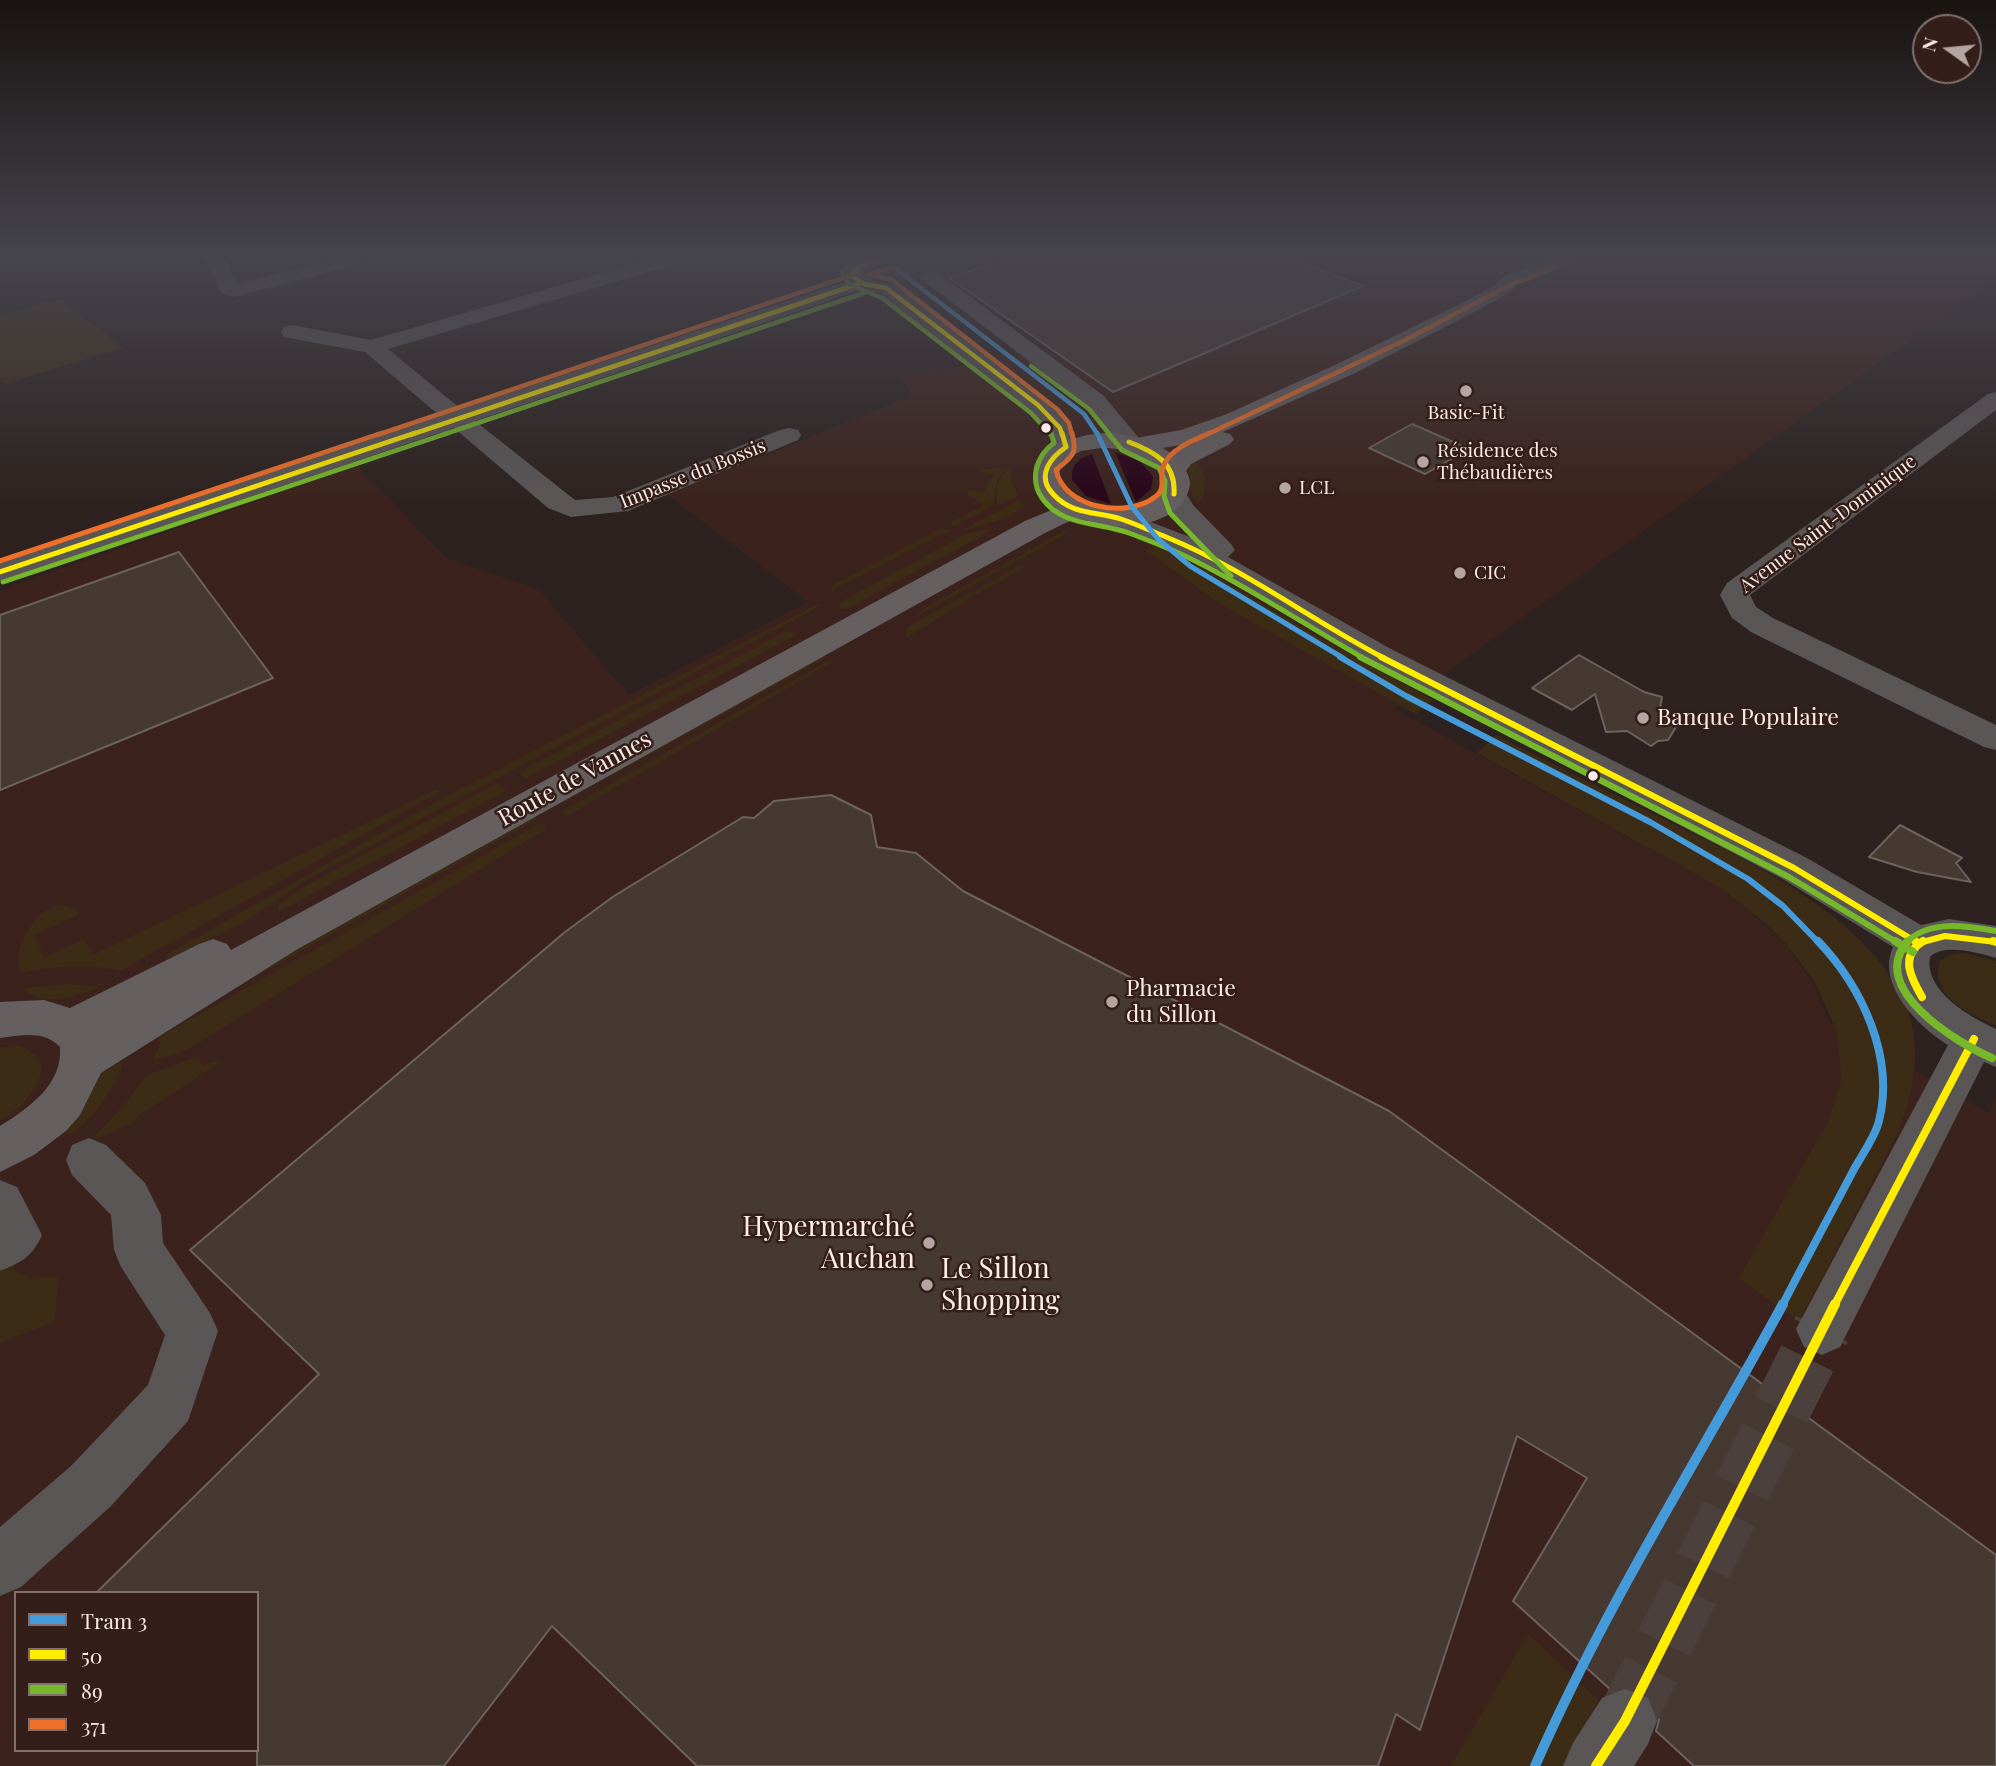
<!DOCTYPE html>
<meta charset="utf-8">
<style>
body{margin:0}
#map{position:relative;width:1996px;height:1766px;overflow:hidden;background:#2d221f;font-family:"Playfair Display",serif}
canvas{display:block}
.legend{position:absolute;left:14px;top:1591px;width:245px;height:161px;box-sizing:border-box;background:#331e19;border:2px solid #83706c;margin:0;padding:9px 12px;list-style:none;font-size:21px;color:#fcece9}
.legend li{display:flex;align-items:center;gap:14px;height:35px}
.legend b{width:35px;border:2px solid #83706c}
.north{position:absolute;left:1912px;top:14px;width:70px;height:70px;box-sizing:border-box;background:#331e19;border:2px solid #83706c;border-radius:50%;rotate:285deg;font-size:19px;font-weight:700;line-height:28px;text-align:center;color:#fcece9}
.north::after{content:'';display:block;margin:auto;width:24px;height:32px;background:#b4a5a2;clip-path:polygon(50% 0,100% 100%,50% 72%,0 100%)}
</style>
<div id="map">
<canvas width="1996" height="1766"></canvas>
<ul class="legend">
<li><b style="height:9px;background:#459ad9"></b>Tram 3</li>
<li><b style="height:9px;background:#ffed00"></b>50</li>
<li><b style="height:9px;background:#76b82a"></b>89</li>
<li><b style="height:9px;background:#ef7029"></b>371</li>
</ul>
<div class="north">N</div>
</div>
<script>
const context = document.querySelector('canvas').getContext('2d');
context.lineJoin = 'round';
function paint(path, color) { context.fillStyle = color; context.fill(path, 'evenodd'); }
function trace(path, color, width, dash) { context.strokeStyle = color; context.lineWidth = width; context.lineCap = dash ? 'butt' : 'round'; context.setLineDash(dash || []); context.stroke(path); }
function write(font, color, halo, rows, align = 'center') {
  context.font = font + ' "Playfair Display",serif'; context.lineWidth = 5; context.setLineDash([]); context.textBaseline = 'middle'; context.strokeStyle = halo; context.fillStyle = color; for (const [text, x, y, turn = 0] of rows) {
    context.save(); context.translate(x, y); context.rotate((+turn || 0) * Math.PI / 180); context.textAlign = isNaN(turn) ? turn : align; if (halo) context.strokeText(text, 0, 0); context.fillText(text, 0, 0); context.restore();
  }
}
paint(new Path2D(`
 M1000 258H1996V279L1395 709 1719 887 1743 905 1784 943 1812 982 1830 1023 1989 1113 1996 1097V1766H0V590L357 466 447 558 538 589 629 695 808 602 668 495 913 395 900 378 982 362 1055 352 1113 392 1209 351ZM16 1593H257V1750H16Z`), '#3c221c');
paint(new Path2D(`
 M892 264 907 265 917 272C907 285 884 285 871 275L878 267Z
 M60 299 123 348 4 384 0 381V315Z
 M1194 460C1206 473 1209 489 1198 504 1187 495 1193 480 1188 466Z
 M1004 468 995 486 994 505 955 526 950 523 985 505 967 494 969 491 984 492 994 474 980 471 982 469Z
 M1006 469H1011L1010 478 1018 496 997 505V486Z
 M1019 500 1026 507 1002 519 959 532Z
 M943 527 948 531 830 591 833 585Z
 M996 528 846 609H839L841 602 966 534Z
 M1066 530 1069 532 912 619 925 608Z
 M1160 542 1298 625 1433 700 1416 714 1219 603 1146 550Z
 M1021 565 1023 568 968 599 906 638 908 627Z
 M818 604 820 606 306 880 246 921 169 958 166 955 447 796Z
 M788 630 796 635 526 778 520 772Z
 M816 652 825 658 556 806 550 800Z
 M830 660 832 662 567 816 563 811Z
 M1496 735C1548 762 1601 788 1653 814 1738 857 1864 910 1905 1003 1923 1045 1914 1092 1898 1132L1799 1321 1739 1278 1828 1122 1842 1078 1837 1032 1815 982 1786 944 1763 921 1721 888 1477 753Z
 M498 783 506 791 278 912V906L305 886Z
 M437 789 439 792 120 971C87 963 54 966 21 973 9 942 50 884 80 914L35 935 44 958 85 939 93 955Z
 M531 812 537 819 212 1001 267 960Z
 M541 823 547 828 193 1046 179 1053 154 1060 160 1044 159 1037Z
 M1964 953 1996 961V1025C1970 1015 1929 995 1940 961L1949 955Z
 M66 984 101 987C82 994 38 1010 24 988Z
 M19 1046C66 1062 27 1106 0 1121V1047Z
 M197 1057 203 1065 219 1060 215 1066 136 1117V1121L102 1137 91 1140 118 1112 147 1075Z
 M124 1060C117 1086 92 1123 68 1134L66 1125 99 1076Z
 M11 1262 15 1271 32 1279 58 1276 55 1321 0 1343V1267Z
 M1528 1634 1599 1701 1563 1766H1451Z`), '#3d2c15');
paint(new Path2D(`
 M1115 452 1140 461 1153 477 1151 489 1136 502Z
 M1092 454 1111 504 1086 496 1072 480C1071 465 1078 458 1092 454Z`), '#290519');
const building = new Path2D(`
 M1010 258H1288L1363 286 1113 392 949 278Z
 M1412 424 1469 449 1425 474 1369 448Z
 M179 552 273 678 0 790V615Z
 M1579 655 1644 692 1662 697 1660 709 1683 721 1676 727 1668 740 1658 741 1651 746 1627 731 1606 732 1595 694 1572 710 1532 688Z
 M831 795 871 815 877 847 916 853 963 891 1389 1111 1996 1555V1766H1694L1656 1731 1659 1720 1649 1696 1626 1687 1612 1691 1513 1601 1587 1478 1517 1436 1420 1730 1396 1714 1378 1766H697L552 1626 444 1766H257V1593H96L319 1374 190 1250 565 932 614 896 743 817 754 818 774 801Z
 M1900 825 1962 858 1956 863 1971 882 1917 872 1869 857Z`);
paint(building, '#463932');
trace(building, '#6c625e', 2);
trace(new Path2D(`
 M1625 1721 1822 1329`), '#4c403d', 58, [58, 29]);
paint(new Path2D(`
 M204 258H224L237 284 338 258H370L367 262 234 297 222 293Z
 M654 258H685L682 262 388 349 461 409 847 281 845 270 861 258H899L896 262 874 267 865 272 866 276 880 283 893 284 1046 400 1072 428 1079 447 1075 452 1066 455 1057 452 1048 430 1030 410 878 292 872 293 861 290 475 421 575 500 613 497 780 430 789 428 798 430 801 435 798 440 628 511 571 517 548 508 454 428 0 581V562L440 416 365 352 284 337 281 332 284 327 292 325 371 340Z
 M931 271 938 273 1104 396 1142 442 1138 447 1129 450 1120 447 1088 406 924 281 921 277 924 273Z
 M1996 392V410L1750 595 1756 607 1773 618 1996 725V750L1984 747 1751 632 1732 618 1720 595 1727 583 1988 394Z
 M1174 486 1183 488 1193 505 1231 544 1235 550 1228 557 1391 649 1807 858 1921 925 1949 919 1996 926V958C1979 953 1944 943 1930 957 1924 991 1970 1017 1996 1029V1067L1984 1062 1840 1347 1822 1355 1804 1347 1796 1329 1948 1045C1919 1027 1876 985 1893 947L1781 878 1369 663 1178 552 1109 524 1105 518 1109 512 1119 510 1195 539 1174 516 1161 494 1165 488Z
 M89 1138 106 1145 145 1183 161 1215 163 1243 210 1313 218 1331 188 1421 111 1506 21 1587 0 1596V1527L71 1466 148 1385 165 1335 121 1267 114 1250 111 1215 72 1175 66 1160 72 1145Z
 M0 1180 17 1187 42 1235C32 1257 22 1262 0 1271Z
 M1625 1689 1648 1698 1657 1721 1648 1744 1634 1766H1563L1573 1743 1602 1698Z`), '#5b5656');
paint(new Path2D(`
 M1554 258H1582L1579 262 1518 284 1509 293 1478 310 1353 374 1223 432 1230 434 1234 439 1230 444 1191 464 1186 471C1193 482 1190 491 1183 501 1168 525 1127 528 1102 525 1094 523 1083 518 1075 520 1065 522 1054 529 1045 533L296 950 101 1073 80 1115 66 1131 34 1155 0 1172V1126C29 1108 63 1084 60 1047 44 1030 22 1035 0 1038V1002L44 1000 70 1008 199 944 213 939 227 944 231 950 1025 521 1056 508 1041 498 1033 477 1034 465 1044 450 1053 444 1087 435 1114 432 1136 438 1181 430 1227 414 1337 364 1464 302 1495 285 1504 276ZM1196 442 1172 454 1163 448ZM1101 448C1124 447 1152 457 1164 478 1162 510 1123 514 1097 507 1084 504 1073 496 1062 488L1059 477 1062 461 1081 451Z`), '#655f5f');
trace(new Path2D(`
 M889 258 868 262 855 270 854 277 864 284 886 288 1038 405 1060 428 1062 435
 M410 435 861 283`), '#ffed00', 4.5);
trace(new Path2D(`
 M1062 433 1066 447
 M1129 442C1155 452 1176 463 1174 494
 M1066 447C1050 458 1036 476 1053 494 1073 516 1097 511 1121 519 1136 524 1151 531 1166 537 1243 568 1311 620 1384 658
 M0 572 415 433`), '#ffed00', 5);
trace(new Path2D(`
 M1381 657 1794 868 1918 943
 M1919 943 1945 936 1996 942`), '#ffed00', 6);
trace(new Path2D(`
 M1915 941 1918 943
 M1993 941 1996 942
 M1922 997C1911 978 1899 956 1923 941
 M1834 1306 1974 1039`), '#ffed00', 8);
trace(new Path2D(`
 M1596 1766 1625 1721 1835 1304`), '#ffed00', 10);
trace(new Path2D(`
 M855 258 842 273 848 284 882 298 1031 413 1051 435
 M1031 366 1089 409 1110 435
 M442 435 864 293`), '#76b82a', 4.5);
trace(new Path2D(`
 M1051 433 1054 443C1037 455 1029 479 1042 498 1062 527 1100 522 1129 533 1147 540 1166 547 1183 555 1245 585 1304 624 1363 658
 M1108 433 1122 450 1159 468 1165 481 1164 496 1170 513 1231 576
 M3 582 448 433`), '#76b82a', 5);
trace(new Path2D(`
 M1360 657 1789 877 1898 943
 M1906 943C1928 919 1968 926 1996 931`), '#76b82a', 6);
trace(new Path2D(`
 M1895 941 1913 952
 M1908 941C1866 988 1957 1043 1992 1058`), '#76b82a', 8);
trace(new Path2D(`
 M891 268 868 274 892 280 1057 409 1069 423 1072 435
 M377 435 858 273
 M1206 435 1405 340 1514 283C1535 279 1552 266 1573 258`), '#ef7029', 4.5);
trace(new Path2D(`
 M1072 433C1078 455 1072 456 1056 470 1064 508 1126 519 1155 497 1167 489 1159 478 1163 467 1169 449 1194 440 1210 433
 M0 561 382 433`), '#ef7029', 5);
trace(new Path2D(`
 M882 258 1084 414 1098 435`), '#459ad9', 4.5);
trace(new Path2D(`
 M1097 433 1132 507 1158 539 1190 566 1343 658`), '#459ad9', 5);
trace(new Path2D(`
 M1340 657 1406 696 1650 822 1748 879 1783 906 1819 943`), '#459ad9', 6);
trace(new Path2D(`
 M1782 1306C1805 1261 1829 1217 1852 1173 1860 1157 1875 1138 1879 1121 1895 1057 1862 987 1818 941`), '#459ad9', 8);
trace(new Path2D(`
 M1535 1766C1605 1606 1700 1457 1783 1304`), '#459ad9', 10);
const sky = context.createLinearGradient(0, 0, 0, 505);
sky.addColorStop(0, '#191311');
sky.addColorStop(0.51, '#46444d');
sky.addColorStop(1, '#46444d00');
context.fillStyle = sky;
context.fillRect(0, 0, 1996, 505);
for (const [x, y, r, color] of [
 [1466,391,7,"#b4a5a2"],
 [1046,428,6,"#fcece9"],
 [1423,462,7,"#b4a5a2"],
 [1285,488,7,"#b4a5a2"],
 [1460,573,7,"#b4a5a2"],
 [1643,718,7,"#b4a5a2"],
 [1593,776,6,"#fcece9"],
 [1112,1002,7,"#b4a5a2"],
 [929,1243,7,"#b4a5a2"],
 [927,1285,7,"#b4a5a2"]
]) { const dot = new Path2D(); dot.arc(x, y, r, 0, 2 * Math.PI); context.fillStyle = color; context.fill(dot); trace(dot, '#331e19', 2.5); }
write('19px', '#fcece9', '#331e19', [
 ["Basic-Fit",1466,413,"center"],
 ["Résidence des",1437,451],
 ["Thébaudières",1437,473],
 ["LCL",1299,488],
 ["CIC",1474,573]
], 'left');
write('19px', '#fcece9', '#331e19', [
 ["Impasse du Bossis",693,474,-22],
 ["Avenue Saint-Dominique",1828,524,-37]
]);
write('23px', '#fcece9', '#331e19', [
 ["Banque Populaire",1657,718],
 ["Pharmacie",1126,989],
 ["du Sillon",1126,1015]
], 'left');
write('23px', '#fcece9', '#331e19', [
 ["Route de Vannes",575,779,-29]
]);
write('28px', '#fcece9', '#331e19', [
 ["Hypermarché",915,1227],
 ["Auchan",915,1259],
 ["Le Sillon",941,1269,"left"],
 ["Shopping",941,1301,"left"]
], 'right');
</script>
